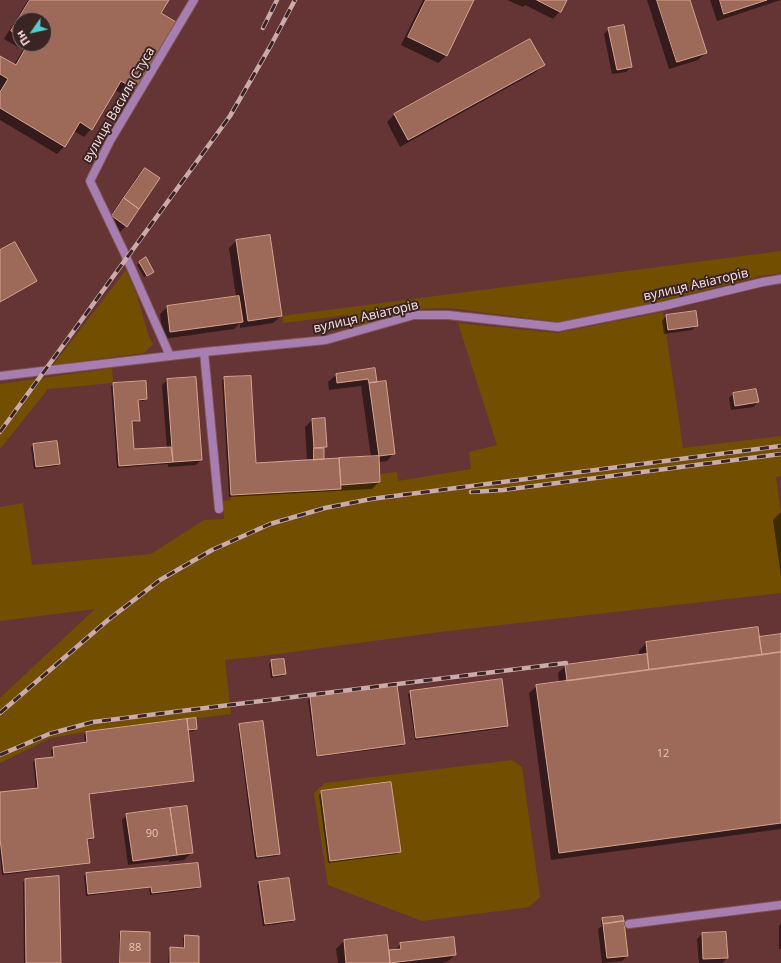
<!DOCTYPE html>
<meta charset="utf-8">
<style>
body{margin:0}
#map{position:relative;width:781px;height:963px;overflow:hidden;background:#653435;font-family:"Open Sans",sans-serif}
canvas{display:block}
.north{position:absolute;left:12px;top:12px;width:40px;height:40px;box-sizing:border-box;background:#3b2424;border:1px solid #887070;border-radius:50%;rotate:236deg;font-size:11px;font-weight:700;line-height:16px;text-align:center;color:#fbe2e1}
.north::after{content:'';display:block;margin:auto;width:14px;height:18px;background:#51ccd2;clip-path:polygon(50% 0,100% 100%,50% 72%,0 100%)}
</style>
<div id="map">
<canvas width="781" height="963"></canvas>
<div class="north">Пн</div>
</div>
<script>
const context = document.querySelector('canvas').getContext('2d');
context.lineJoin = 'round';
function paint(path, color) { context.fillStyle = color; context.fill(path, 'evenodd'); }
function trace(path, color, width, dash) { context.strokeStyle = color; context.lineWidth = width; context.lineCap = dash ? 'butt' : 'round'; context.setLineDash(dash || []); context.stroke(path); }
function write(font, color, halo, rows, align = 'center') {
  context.font = font + ' "Open Sans",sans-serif'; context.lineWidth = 4; context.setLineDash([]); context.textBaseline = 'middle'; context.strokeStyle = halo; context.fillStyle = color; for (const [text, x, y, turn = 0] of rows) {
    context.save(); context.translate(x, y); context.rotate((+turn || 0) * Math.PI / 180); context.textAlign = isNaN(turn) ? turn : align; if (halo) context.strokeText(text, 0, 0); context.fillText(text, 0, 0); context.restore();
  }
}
paint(new Path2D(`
 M781 251V273L761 276 662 301 558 322 449 308 411 309 351 329 348 315 283 323 282 316Z
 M126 270 137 295 148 334 153 344 144 353 53 365Z
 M663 312 683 448 781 436V476L776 477 781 516V593L440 632 263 656 225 660 231 714 86 732 51 738 0 763V698L95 609 0 621V507L23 503 32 565 151 554 204 520 224 519 223 501 231 500V495L341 489V485L380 482V474L397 472 398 481 471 469 469 452 497 445 458 323 557 333Z
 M112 368 113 383 48 389 0 449V384Z
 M512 760 522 767 540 897 529 907 422 921 328 885 314 793 325 783Z`), '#724f00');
paint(new Path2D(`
 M28 0H168L160 14 174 22 135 89 127 97 115 90 91 129 84 137 74 131 65 146 57 154 0 120V57L14 65 23 50 4 39ZM20 20H44V44H20Z
 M423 0H473L446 56 438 63 401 45Z
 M507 0H566L560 11 553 19 525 5 523 7Z
 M647 0H689L706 53 698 60 669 69Z
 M710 0H781L717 21Z
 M609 29 631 67 626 72 612 74 604 34Z
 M530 40 543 65 536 72 400 147 387 122 394 115Z
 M145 169 126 226 119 233 105 224 137 177Z
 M236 241 281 316 273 323 240 328V323L234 329 163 339 160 314 167 307 236 297 229 248Z
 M0 251 36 281 0 302Z
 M146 259 151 274 144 277 137 265Z
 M666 316 697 325 692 330 664 334 662 321Z
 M375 370 376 383 394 453 387 461 378 462 379 482 372 489 229 497 222 380 225 378 255 464 307 461 305 427 312 420 326 447 323 450V460L338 461 339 459 371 457 361 386 329 390 328 382 336 375Z
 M167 380 201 460 196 465 168 467V464L117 468 111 386 114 384 146 399 144 401H138L139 420 137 422 131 423 133 450 167 448 162 385Z
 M734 393 758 402 753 407 731 410 729 398Z
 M34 445 59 464 57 466 34 469 31 447Z
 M781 512V576L773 520Z
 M781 635V829L551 860 529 693 537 686 559 683 558 673 565 666 639 656V651L646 643 758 638Z
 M271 661 285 674 283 676 271 678 269 664Z
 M411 692 507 726 505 728 415 740 408 694Z
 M310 698 404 744 402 746 316 757 308 700Z
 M240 724 279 854 277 856 255 859 238 727Z
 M196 728 194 731 187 732 193 780 191 782 88 795 93 838 91 840 86 841 89 862 86 864 2 875 0 856V793L36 789 33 762 35 760 52 758 51 750 53 748 85 744 84 735 86 733Z
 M322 792 399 852 397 854 328 863 319 795Z
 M127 815 192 852 184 860 169 862V860L128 865 122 820Z
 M86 874 200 887 197 889 150 895 149 888 86 896 84 876Z
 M58 877 60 963H24L23 882 25 880Z
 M259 883 294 920 292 922 263 926 257 885Z
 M603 919 627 956 622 961 602 963 598 929 603 925H601V921Z
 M781 923V949H779V926Z
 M122 932 149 963H119V934Z
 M702 934 727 958 722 963H699L697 939Z
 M185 936 198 963H168L169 951 171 948 183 949V938Z
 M386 936 388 951H394L401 944 455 955 447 962 442 963H338L336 949 344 941Z`), '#0007');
const building = new Path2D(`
 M30 0H169L161 13 176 22 136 90 121 81 92 130 80 122 65 147 0 108V92L8 79 0 74V56L16 65 28 44H44V20H20V36L11 31Z
 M426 0H474L447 56 408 37Z
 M537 0H567L561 12Z
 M657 0H690L707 53 677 62Z
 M720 0H767L724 14Z
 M624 25 632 67 617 70 608 28Z
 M530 39 545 65 408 140 394 114Z
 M145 168 160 178 139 209 124 198Z
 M124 198 139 209 127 227 112 216Z
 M270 235 282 316 248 321 236 240Z
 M15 242 37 281 0 302V250Z
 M146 257 154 272 147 276 139 262Z
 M239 296 243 322 170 332 167 306Z
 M696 311 698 326 668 330 666 315Z
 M375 368 377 382 369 383 368 379 337 383 336 374Z
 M251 376 256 463 339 458 341 489 231 495 224 377Z
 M196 377 202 460 173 462 167 379Z
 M146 381 147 399 138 400 140 421H132L134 449 171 447 173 462 119 466 113 383Z
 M386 381 395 454 379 456 369 383Z
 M756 389 759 402 735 406 733 393Z
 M325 418 327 447 314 448 312 419Z
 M57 441 60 464 36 467 33 444Z
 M314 448H324V459L314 460Z
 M379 456 380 482 341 485 339 458Z
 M758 627 762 655 649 670 646 642Z
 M781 634V652L762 655 759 637Z
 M781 652V823L559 853 536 685Z
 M647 654 649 670 567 681 565 665Z
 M284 659 286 674 273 676 271 660Z
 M502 679 508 726 416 738 410 691Z
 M397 685 405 744 317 756 310 697Z
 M196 718 197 729 188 730 187 719Z
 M187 719 194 781 89 794 94 838 87 839 90 863 4 873 0 839V792L38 788 35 759 54 757 53 747 87 742 86 732Z
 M263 721 280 854 257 857 239 724Z
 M391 782 401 852 330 861 321 791Z
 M187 806 193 853 177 855 170 808Z
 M170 808 177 855 133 861 126 814Z
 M198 863 201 887 152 893 151 887 88 894 86 873Z
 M59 876 61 963H26L25 879Z
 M289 878 295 920 265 924 259 882Z
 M623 916 624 921 603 924 602 918Z
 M624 921 628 956 607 958 603 924Z
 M121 931 150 932V963H120Z
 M726 932 728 958 703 959 702 933Z
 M185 935 199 936V963H170V947L184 948Z
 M387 935 390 963H346L344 940Z
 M454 937 456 955 390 963 389 950 401 949 400 943Z`);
paint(building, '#9d6a59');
trace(building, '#d8a18f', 1);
const minor = new Path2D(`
 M204 352 219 509
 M170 356 124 252 90 181 110 141 194 0
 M0 376 204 352 326 340 414 315H448L558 327 663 306 763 282 781 279
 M629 924 781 905`);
trace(minor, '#805354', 10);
trace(minor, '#a67eb0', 8);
const rail = new Path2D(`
 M263 28 277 0
 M0 432 230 116 271 45 295 0
 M471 492 503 490 781 454
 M0 713 108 620 160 580 212 550 270 524 325 508 371 499 781 446
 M0 755 49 734 93 722 566 663`);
trace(rail, '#cbaaaa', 4.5);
trace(rail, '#3b2424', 3, [9]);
write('11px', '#e4c4bf', null, [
 ["12",663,754],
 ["90",152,834],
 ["88",135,948]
]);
write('13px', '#fbe2e1', '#3b2424', [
 ["вулиця Василя Стуса",119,105,-60],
 ["вулиця Авіаторів",696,285,-13],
 ["вулиця Авіаторів",366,317,-13]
]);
</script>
